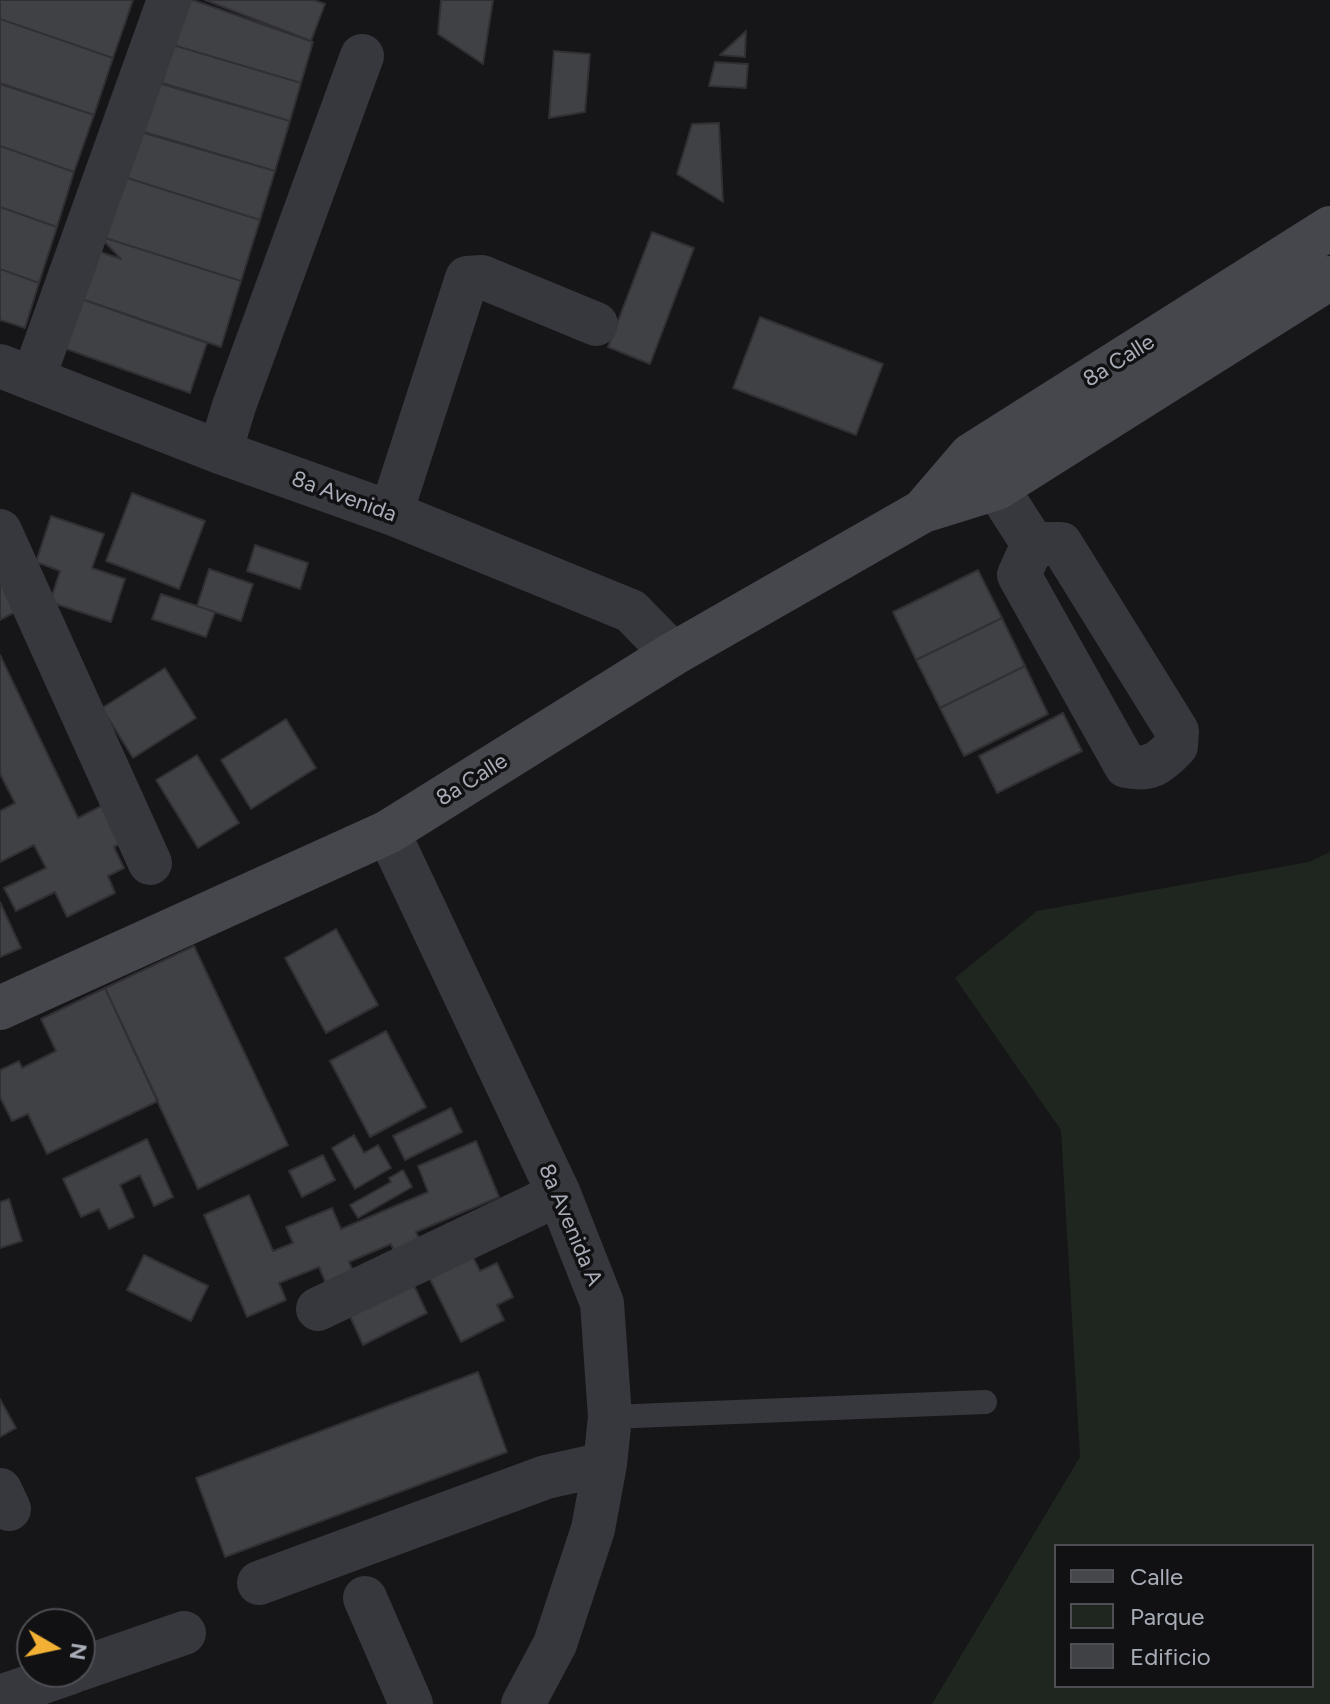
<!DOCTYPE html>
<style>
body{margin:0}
#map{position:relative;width:1330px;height:1704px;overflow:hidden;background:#161618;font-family:Figtree,sans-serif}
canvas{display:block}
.legend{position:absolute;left:1054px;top:1544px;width:260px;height:144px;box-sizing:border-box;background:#111113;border:2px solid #4d4f55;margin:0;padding:10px 14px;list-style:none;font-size:24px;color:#a8adb8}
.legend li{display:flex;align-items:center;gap:16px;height:40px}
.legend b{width:40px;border:2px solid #4d4f55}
.north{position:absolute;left:16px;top:1608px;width:80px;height:80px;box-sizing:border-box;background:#111113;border:2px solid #4d4f55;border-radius:50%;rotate:99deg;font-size:22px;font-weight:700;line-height:32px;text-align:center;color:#a8adb8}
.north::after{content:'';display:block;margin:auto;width:28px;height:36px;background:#f2b134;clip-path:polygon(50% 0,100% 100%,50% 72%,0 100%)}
</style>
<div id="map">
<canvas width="1330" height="1704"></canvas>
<ul class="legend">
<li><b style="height:10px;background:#45474d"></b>Calle</li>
<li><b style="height:22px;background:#1e261f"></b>Parque</li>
<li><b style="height:22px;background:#404145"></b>Edificio</li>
</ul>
<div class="north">N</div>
</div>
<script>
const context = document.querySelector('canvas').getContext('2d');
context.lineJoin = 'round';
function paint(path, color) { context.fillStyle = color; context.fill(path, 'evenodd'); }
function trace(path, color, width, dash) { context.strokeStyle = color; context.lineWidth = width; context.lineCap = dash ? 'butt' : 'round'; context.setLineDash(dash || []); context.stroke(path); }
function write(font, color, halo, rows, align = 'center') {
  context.font = font + ' Figtree,sans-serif'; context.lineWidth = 7; context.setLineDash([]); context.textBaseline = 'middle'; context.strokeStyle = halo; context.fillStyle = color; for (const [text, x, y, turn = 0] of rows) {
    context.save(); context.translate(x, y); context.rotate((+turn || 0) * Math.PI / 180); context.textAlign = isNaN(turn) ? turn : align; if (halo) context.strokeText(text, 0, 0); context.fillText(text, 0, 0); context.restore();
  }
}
paint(new Path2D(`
 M1330 852V1704H932L1080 1457 1061 1130 955 978 1037 911 1309 862ZM1056 1546H1312V1686H1056Z`), '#1e261f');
const building = new Path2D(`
 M0 0H133L113 58 0 19Z
 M185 0H193L313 42 301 83 173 45Z
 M205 0H314L325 4 311 41Z
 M441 0H493L483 64 438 34Z
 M0 19 113 58 94 115 0 84Z
 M746 31 745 57 720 55Z
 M173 45 301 83 290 121 162 83Z
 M554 51 590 54 585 112 549 118Z
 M715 62 748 64 746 88 709 86Z
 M151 81 290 121 275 171 137 131Z
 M0 83 94 115 74 172 0 146Z
 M719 123 723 202 677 174 692 124Z
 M134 129 275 171 260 220 118 175Z
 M0 146 74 172 57 227 0 207Z
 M118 175 260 220 241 281 99 236Z
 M0 207 57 227 39 283 0 269Z
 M652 232 694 248 650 364 608 347Z
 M99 236 241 281 221 347 76 297 92 249 121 259Z
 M0 269 39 283 25 328 0 320Z
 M76 297 207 343 190 393 58 346Z
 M760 317 883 364 856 435 733 388Z
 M132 493 205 521 179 589 106 561Z
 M51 516 104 534 92 568 125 579 111 622 50 602 60 571 36 562Z
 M255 545 308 563 300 589 247 571Z
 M209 569 253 584 241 621 197 606Z
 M0 570 19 610 0 620Z
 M978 570 1002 618 916 660 893 612Z
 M161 594 215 612 206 637 152 619Z
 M1002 618 1025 666 940 708 916 660Z
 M0 655 78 818 109 802 127 840 114 847 124 868 108 876 115 893 67 917 55 892 16 911 4 888 46 868 34 845 0 862V811L15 803 0 774Z
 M1025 666 1048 714 964 756 940 708Z
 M165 668 196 718 133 758 102 708Z
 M1063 713 1082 751 997 793 979 756Z
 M286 719 316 768 251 809 221 760Z
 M197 755 239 823 198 848 156 780Z
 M0 902 21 948 0 957Z
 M336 929 378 1005 326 1033 285 958Z
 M194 946 288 1145 198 1189 105 988Z
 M105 988 158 1101 47 1154 28 1114 12 1121 0 1097V1070L19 1061 22 1068 56 1051 41 1019Z
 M386 1031 426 1107 370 1137 330 1061Z
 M451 1108 462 1132 405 1160 393 1136Z
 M354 1135 364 1153 378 1145 391 1168 355 1189 332 1148Z
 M147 1139 173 1197 154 1206 140 1175 120 1185 134 1217 109 1229 99 1209 81 1217 63 1179Z
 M476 1141 499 1197 416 1232 423 1247 397 1258 391 1244 349 1262 355 1275 327 1286 319 1267 279 1283 286 1300 247 1317 204 1215 249 1195 273 1251 293 1243 286 1227 332 1208 341 1229 428 1192 418 1166Z
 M323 1155 335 1180 302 1197 289 1171Z
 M403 1170 412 1187 358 1218 350 1205 391 1182 389 1178Z
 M9 1199 22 1241 0 1248V1202Z
 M144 1255 208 1286 191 1321 127 1290Z
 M472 1255 480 1271 497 1263 513 1297 497 1305 504 1320 461 1342 423 1265Z
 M412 1281 427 1313 363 1345 348 1312Z
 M478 1372 507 1452 225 1557 196 1478Z
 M0 1399 16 1428 0 1437Z`);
paint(building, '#404145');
trace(building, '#303034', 2);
trace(new Path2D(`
 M610 1417 985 1402`), '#37383d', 24);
trace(new Path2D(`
 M0 366 220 452 391 513 631 611 673 654
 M33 379 169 0
 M220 452 234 406 362 56
 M997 488 1033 544
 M391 513 467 278 482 277 596 324
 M0 531 150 863
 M1033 544H1061L1177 731 1176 746C1160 763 1151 771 1126 766L1019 575Z
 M388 832 559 1194 602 1303 610 1417 605 1464 593 1529 555 1644 523 1704
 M318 1309 559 1194
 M0 1490 9 1509
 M259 1583 546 1477 605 1464
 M365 1598 411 1704
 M80 1669 184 1633
 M0 1697 72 1672`), '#37383d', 44);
trace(new Path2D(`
 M923 511 971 455 1330 228
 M0 1008 388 832 673 654 923 511 997 488 1330 278`), '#45474d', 44);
write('22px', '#a8adb8', '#111113', [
 ["8a Calle",1119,361,-32],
 ["8a Avenida",344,497,20],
 ["8a Calle",472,780,-32],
 ["8a Avenida A",570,1225,67]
]);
</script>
